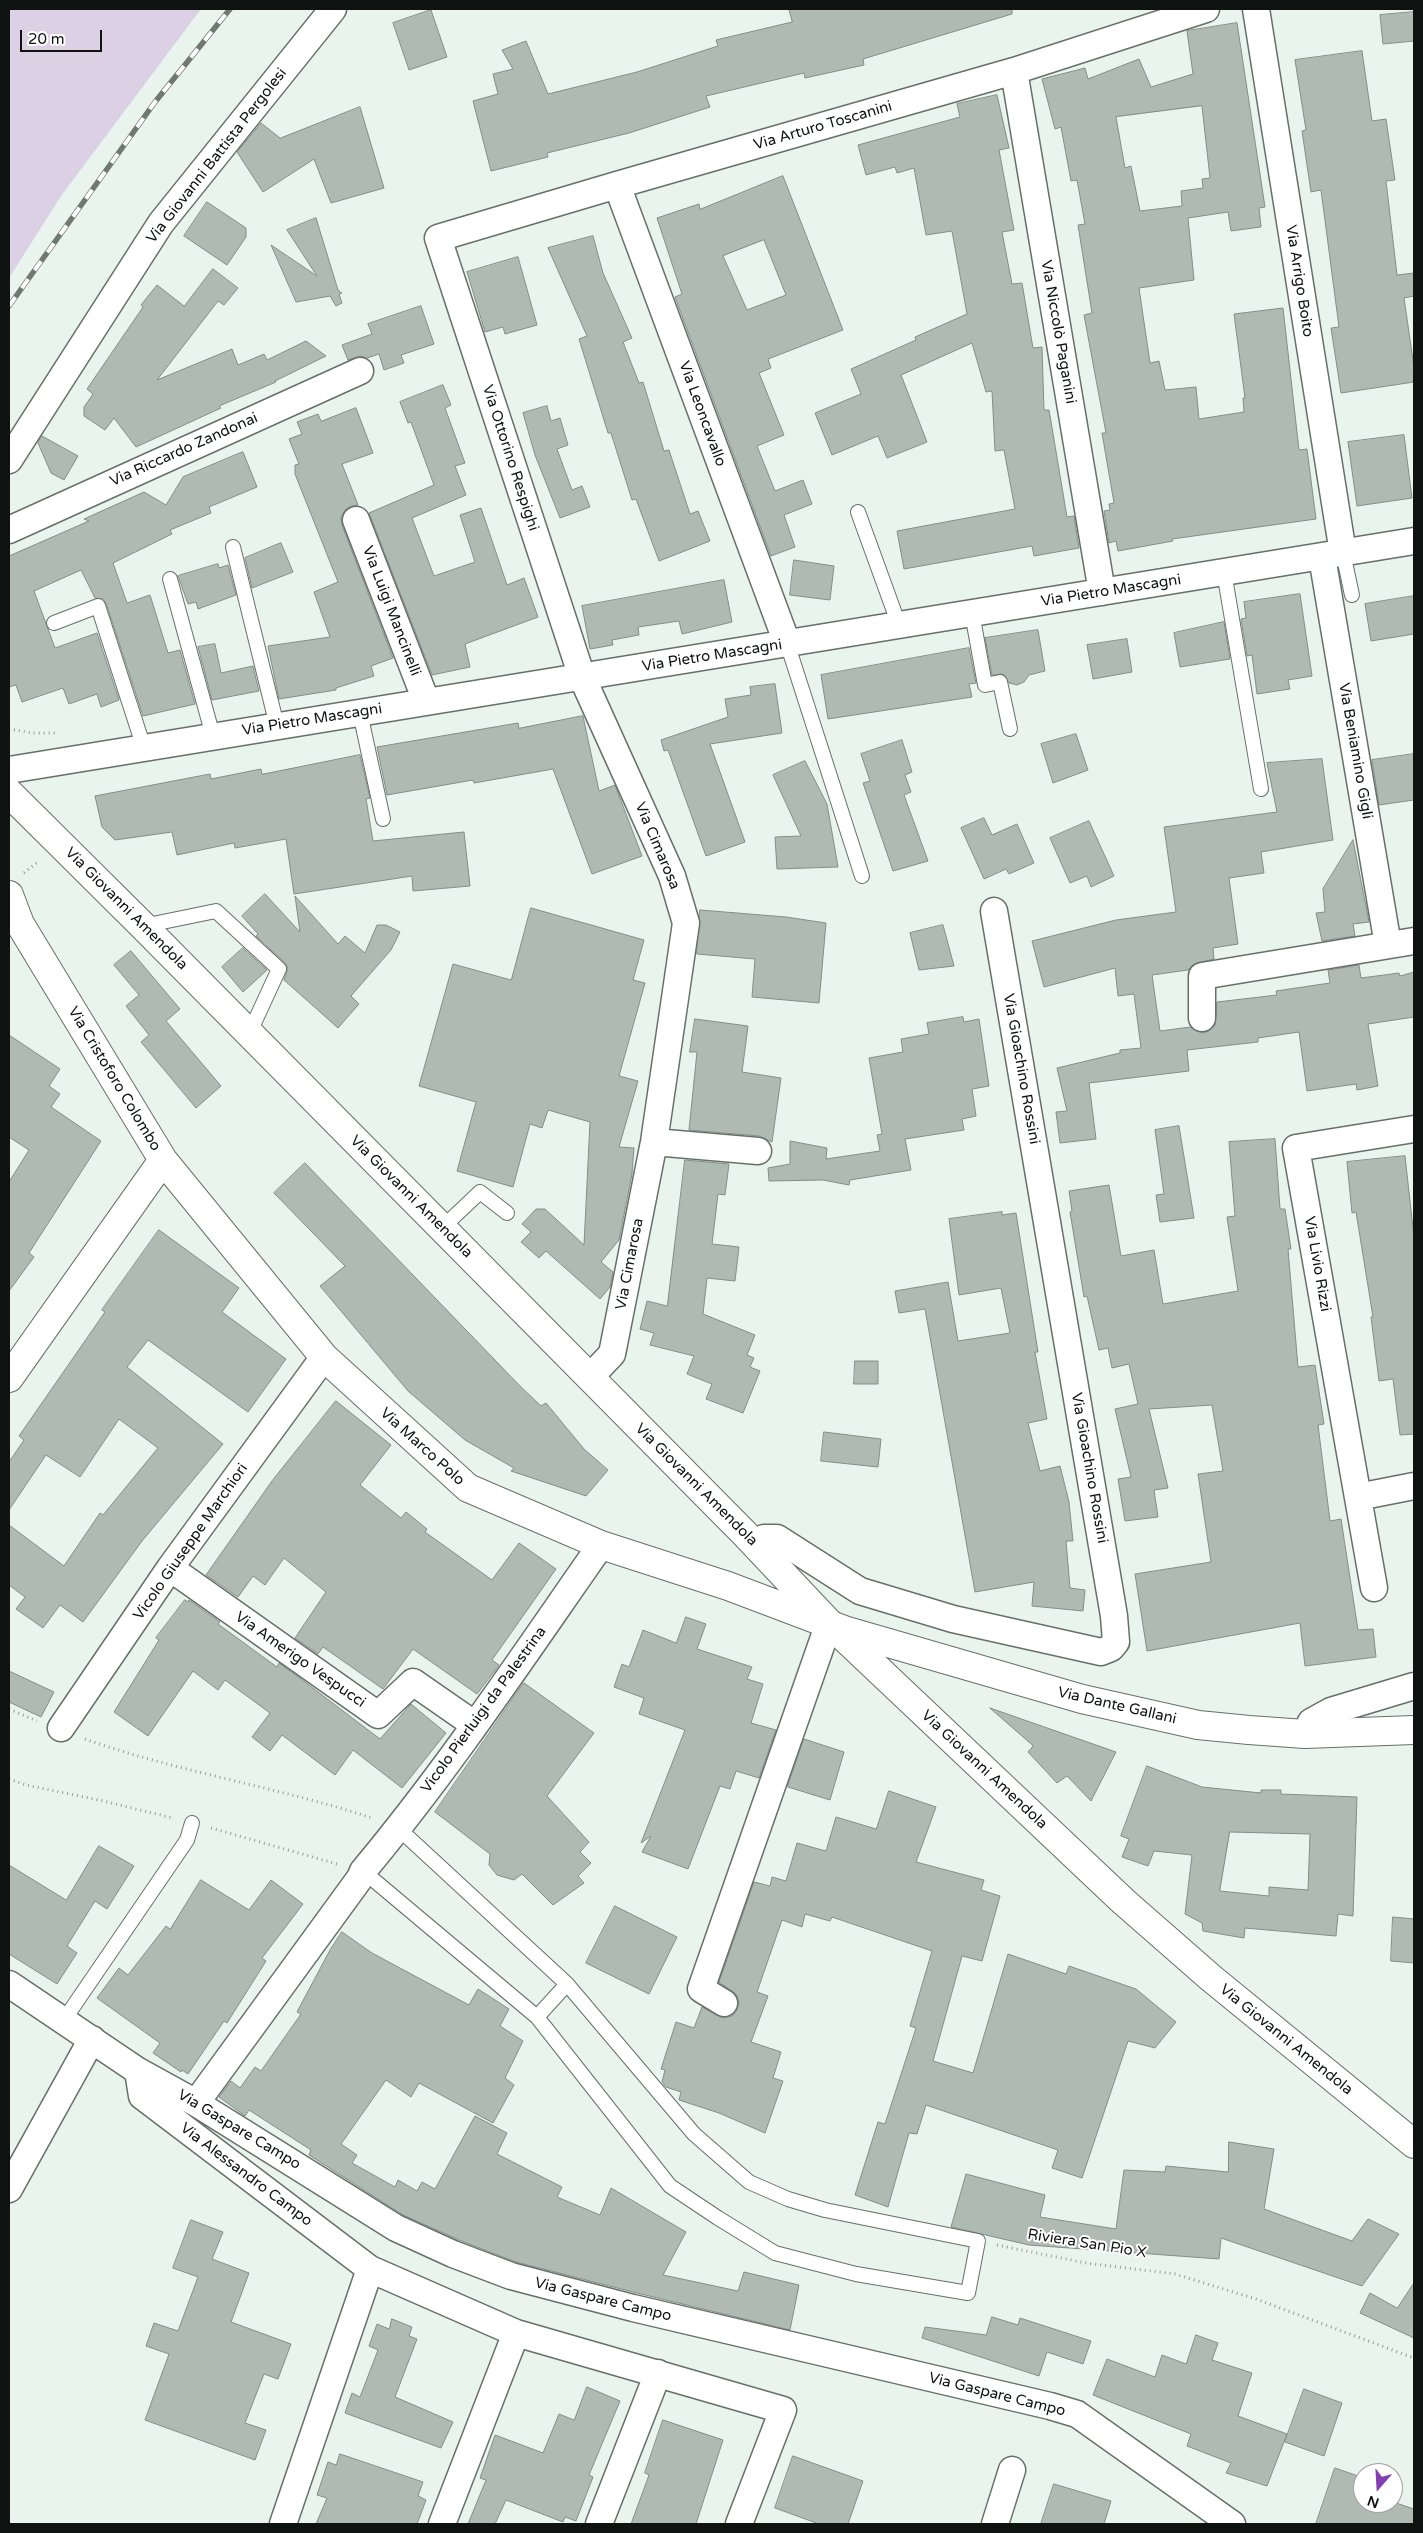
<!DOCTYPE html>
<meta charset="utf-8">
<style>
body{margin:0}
#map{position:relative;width:1423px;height:2533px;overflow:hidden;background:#e8f4ed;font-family:"Varela Round",sans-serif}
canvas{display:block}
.frame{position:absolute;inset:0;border:10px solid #0e1210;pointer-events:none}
.north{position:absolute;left:1353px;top:2463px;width:50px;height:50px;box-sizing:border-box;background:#fff;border:1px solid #9fa09f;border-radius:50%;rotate:199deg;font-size:14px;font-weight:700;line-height:20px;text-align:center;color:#0e1210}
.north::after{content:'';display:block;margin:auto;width:18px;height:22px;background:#843fb2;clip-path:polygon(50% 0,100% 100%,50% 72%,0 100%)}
.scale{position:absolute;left:20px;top:30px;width:82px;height:22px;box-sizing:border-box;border:2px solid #0e1210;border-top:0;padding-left:6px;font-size:15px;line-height:18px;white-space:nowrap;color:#0e1210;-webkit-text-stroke:4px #fff;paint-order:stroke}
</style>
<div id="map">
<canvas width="1423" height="2533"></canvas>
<div class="frame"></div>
<div class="north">N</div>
<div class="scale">20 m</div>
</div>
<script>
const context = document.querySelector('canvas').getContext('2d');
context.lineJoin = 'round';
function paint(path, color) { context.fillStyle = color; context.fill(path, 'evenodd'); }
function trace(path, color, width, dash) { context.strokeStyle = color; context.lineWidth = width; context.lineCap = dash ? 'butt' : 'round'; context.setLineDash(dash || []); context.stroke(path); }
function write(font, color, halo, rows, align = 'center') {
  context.font = font + ' "Varela Round",sans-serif'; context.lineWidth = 4; context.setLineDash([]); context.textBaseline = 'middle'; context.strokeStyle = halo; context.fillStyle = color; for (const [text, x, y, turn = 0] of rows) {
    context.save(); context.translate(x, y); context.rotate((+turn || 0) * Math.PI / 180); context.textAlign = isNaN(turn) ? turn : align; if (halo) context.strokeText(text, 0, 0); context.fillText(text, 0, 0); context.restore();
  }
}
paint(new Path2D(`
 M9 9H201L61 196 9 278Z`), '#dbd0e4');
const building = new Path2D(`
 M789 9H1012V14L863 59 864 65 805 78 804 73 706 96 710 107 629 133 547 153 548 157 491 171 473 101 498 94 493 74 513 69 502 50 526 41 548 94 637 72 718 46 716 40 792 22Z
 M431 10 447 57 409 70 393 23Z
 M1414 12V41L1383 44 1380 15Z
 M1237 23 1265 207 1259 208 1261 227 1231 231 1228 212 1188 218 1194 280 1139 288 1150 363 1159 361 1165 390 1196 387 1199 419 1244 412 1243 398H1245L1234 314 1283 308 1299 450 1307 449 1316 519 1172 539 1173 541 1118 551 1116 541 1109 543 1104 511 1110 510 1109 504 1114 503 1102 433H1106L1084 315 1092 313 1078 225 1085 224 1077 180 1071 181 1061 127 1055 129 1042 79 1085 68 1088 79 1139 59 1151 87 1193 74 1187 31ZM1202 106 1210 178 1202 179 1203 188 1181 191 1182 206 1140 211 1131 166 1125 168 1116 117Z
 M1362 51 1372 121 1386 119 1395 180 1386 181 1397 275 1414 273V296L1404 298 1414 367V382L1341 393 1331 328 1339 327 1321 190 1311 192 1302 131 1306 130 1295 60Z
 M997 95 1009 148 999 150 1014 230 1002 232 1012 284 1022 283 1033 348 1042 347 1044 410H1049L1067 517 1074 516 1079 548 1034 556 1032 546 904 569 897 531 1015 509 1004 450 995 451 992 391 986 392 972 343 901 375 927 442 887 458 878 436 832 455 815 413 861 394 851 369 916 340 915 337 967 314 952 231 926 235 914 168 897 173 895 167 866 175 858 145 960 117 957 104Z
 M360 107 384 188 331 203 314 159 263 192 237 152 261 123 280 138Z
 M783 176 843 330 768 359 771 368 759 373 784 435 757 446 775 491 803 480 812 504 784 515 795 547 771 556 675 297 682 294 657 218 699 204 700 209ZM764 240 786 295 747 310 723 256Z
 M207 202 246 228V237L227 265 184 236Z
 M316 218 338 290 342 293 339 294 342 303 336 306 330 296 296 302 271 245 317 276 287 230Z
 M593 236 603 273 632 338 623 342 639 383 643 382 664 451 669 450 690 514 698 511 710 541 659 561 636 499 632 500 611 433H608L579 339 587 336 548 248Z
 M518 257 537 325 505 334 503 327 485 332 467 272Z
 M213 269 238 288 224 305 218 301 157 380 232 349 238 365 264 354 267 360 306 341 326 356 275 381 276 382 219 406 221 408 136 447 114 418 105 430 84 416V407L93 394 87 389 143 307 141 305 157 285 184 306Z
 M421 306 434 344 401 355 404 363 384 370 379 354 367 358 361 356 348 360 342 345 372 334 368 324Z
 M443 385 451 405 445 408 465 463 455 466 466 495 412 518 434 576 475 562 460 515 481 508 507 585 524 578 538 617 465 644 470 667 432 675 369 513 434 485 411 422 408 423 400 402Z
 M547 406 551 421 560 418 568 445 557 449 572 490 582 486 590 507 560 518 535 455 523 413Z
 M356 408 373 453 342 464 358 505 351 506 345 510 341 517 342 525 393 658 371 666 374 676 336 688V690L279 699 268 646 330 637 314 592 338 582 295 474V465L299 464 289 439 302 434 297 422 318 414 321 421Z
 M1404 435 1412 498 1357 506 1348 442Z
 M42 436 78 456 64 480 51 473 38 443Z
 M243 452 257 487 209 507 211 513 170 530 172 534 113 563 127 603 150 595 168 653 180 650 195 704 143 716 106 603 103 599 95 598 81 570 34 591 55 648 97 633 119 700 101 707 97 694 69 704 63 688 22 702 16 685 9 687V556L89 521 84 519 144 492 166 505 183 477Z
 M281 543 293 572 252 588 245 558Z
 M794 560 834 566 830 600 790 595Z
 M218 564 219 568 228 565 236 595 198 609 196 602 188 604 178 576Z
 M724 580 732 622 682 634 679 621 638 627 639 635 612 640 613 645 590 649 582 606Z
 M1300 594 1312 676 1288 680 1290 689 1257 694 1252 655 1247 656 1241 619 1246 618 1244 602Z
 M1414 596V634L1371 641 1365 604Z
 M1224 622 1230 659 1180 667 1174 633Z
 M1038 630 1045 671 1029 675 1024 682 1017 685 1009 683 1003 674 992 675 985 638Z
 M1127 639 1132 672 1093 679 1087 645Z
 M215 644 221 673 253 666 259 691 212 700 198 647Z
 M969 648 976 683 969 684 972 697 828 719 821 675Z
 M775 684 782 733 710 744 745 842 706 856 668 750 664 751 661 740 728 717 725 699 751 695 750 687Z
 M583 716 599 791 615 785 642 856 592 874 553 769 474 783 473 780 387 795 377 747 518 723 519 728Z
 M1076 734 1088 770 1053 783 1041 744Z
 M902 740 912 772 905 775 911 792 904 795 928 861 893 871 863 783 870 781 861 754Z
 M1414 754V800L1379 805 1372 760Z
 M360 755 370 798 366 799 373 841 464 832 470 886 413 891 412 876 294 894 286 839 235 848 234 843 177 855 172 832 115 840 102 827 95 796 210 774 211 779 261 769 262 774Z
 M1322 759 1333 840 1261 852 1264 873 1229 878 1238 944 1213 948 1214 959 1194 964 1188 970 1152 975 1160 1031 1190 1027 1202 1033 1209 1031 1215 1025 1217 1002 1277 995 1276 991 1330 983 1328 970 1359 965 1361 978 1399 973 1400 976 1414 972V1017L1368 1024 1378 1086 1357 1090 1356 1084 1307 1091 1299 1032 1258 1038V1042L1187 1050 1189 1071 1089 1083 1096 1139 1060 1143 1056 1112 1067 1111 1057 1068 1120 1053V1050L1141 1048 1134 994 1118 996 1115 968 1044 987 1032 941 1116 920 1176 912 1164 827 1277 812 1267 763Z
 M805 761 827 804 838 867 777 869 775 837 801 836 773 775Z
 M984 818 992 835 1017 824 1034 863 1009 874 1006 869 984 879 961 828Z
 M1089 821 1114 876 1091 887 1087 876 1070 883 1050 838Z
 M1353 840 1369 922 1353 924 1355 936 1322 941 1316 913 1325 912 1323 889Z
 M265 894 300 932 295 896 338 944 345 936 365 953 377 925H386L400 932 391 950 351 996 359 1004 338 1028 284 980 288 968 285 963 256 936 258 934 242 916Z
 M531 908 644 940 633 980 645 983 619 1076 638 1081 619 1147 634 1148 632 1174 619 1240 601 1262 613 1272 610 1287 600 1299 546 1251 539 1258 521 1242 531 1232 522 1224 536 1209H545L584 1245 590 1122 548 1110 542 1128 530 1124 513 1187 457 1171 476 1102 419 1086 453 964 511 980Z
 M700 910 786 917 826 923 819 1003 752 997 755 959 697 954Z
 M943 925 954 966 919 970 910 933Z
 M243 948 267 970 243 992 222 967Z
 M131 951 180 1009 166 1021 221 1086 196 1108 141 1042 149 1035 126 1006 139 995 114 965Z
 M963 1017 964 1022 979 1019 989 1086 972 1089 976 1116 962 1119 964 1130 905 1139 911 1170 850 1180 849 1185 823 1180 769 1181 768 1168 790 1164V1141L827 1148 826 1159 880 1151 877 1135 882 1134 869 1058 903 1052 901 1039 929 1034 927 1023Z
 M695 1019 748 1026 742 1072 781 1078 772 1142 759 1136 689 1130 697 1052H690Z
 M9 1035 60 1069 49 1086 60 1094 51 1107 101 1141 29 1253 34 1257 9 1291V1182L29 1150 9 1137Z
 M1179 1126 1194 1218 1160 1222 1156 1195 1164 1194 1155 1130Z
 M1275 1139 1280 1209H1285L1291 1249H1288L1298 1367 1315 1365 1324 1424 1318 1425 1330 1521 1341 1519 1358 1630 1373 1629 1376 1657 1305 1666 1300 1623 1147 1651 1135 1574 1211 1562 1198 1474 1223 1471 1212 1405 1149 1409 1168 1488 1154 1490 1158 1517 1125 1521 1118 1479 1131 1477 1115 1409 1138 1404 1129 1364 1112 1368 1108 1348 1099 1350 1087 1296 1084 1297 1070 1212 1072 1211 1069 1191 1109 1185 1121 1256 1154 1250 1163 1304 1238 1291 1227 1217 1235 1216 1229 1142Z
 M1405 1156 1414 1237V1434L1400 1435 1393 1379 1379 1381 1371 1317H1373L1356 1212 1352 1213 1347 1162Z
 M685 1160 729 1164 725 1195 718 1194 712 1244 739 1247 735 1281 707 1278 703 1314 755 1335 747 1355 754 1358 750 1367 760 1371 743 1413 706 1399 712 1384 687 1374 694 1356 650 1345 654 1333 640 1329 647 1301 667 1306Z
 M305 1163 520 1386 541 1406 546 1403 584 1449 608 1470 586 1496 511 1471 514 1468 465 1440 408 1391 320 1286 345 1266 274 1193Z
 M1002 1212V1215L1016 1213 1038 1352H1035L1047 1419 1028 1423 1040 1471 1060 1466 1069 1502 1073 1541H1066L1070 1588 1085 1590 1083 1611 1032 1606 1034 1582 975 1592 925 1309 899 1313 895 1291 948 1282 958 1341 1010 1333 1001 1288 959 1295 949 1219Z
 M159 1230 239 1288 222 1312 286 1359 248 1412 148 1340 127 1367 223 1444 142 1541 83 1622 60 1605 43 1628 16 1609 25 1597 9 1585V1525L64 1566 100 1513 103 1515 158 1448 119 1419 80 1477 46 1455 9 1510V1462L24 1440 19 1436 105 1312 102 1310Z
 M855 1361H878V1384H854Z
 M336 1401 391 1445 360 1485 401 1518 406 1512 427 1529 425 1532 492 1580 519 1543 556 1569 492 1660 499 1665 477 1694 413 1649 383 1689 323 1647 318 1654 295 1638 326 1592 284 1558 265 1585 253 1576 238 1597 206 1575 272 1481Z
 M824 1432 881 1439 878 1467 821 1461Z
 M185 1600 188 1602 189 1600 220 1622 218 1624 277 1667 279 1663 301 1679 380 1739 411 1704 446 1733 402 1788 353 1750 335 1775 282 1735 270 1751 252 1737 270 1713 225 1680 218 1690 193 1671 148 1736 114 1712 159 1640 156 1638Z
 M686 1617 706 1624 697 1649 752 1667 747 1679 763 1684 751 1723 776 1730 759 1778 736 1771 730 1789 720 1786 688 1869 642 1852 651 1836 641 1843 685 1730 639 1714 644 1698 614 1687 622 1664 629 1667 643 1630 676 1643Z
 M9 1671 54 1692 41 1717 9 1702Z
 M524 1683 594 1733 547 1796 589 1842 580 1852 591 1863 578 1876 584 1883 553 1905 522 1874 514 1880 497 1875 489 1865 490 1854 435 1812Z
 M990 1708 1116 1752 1091 1801 1067 1776 1057 1783 1028 1752 1033 1746Z
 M804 1739 844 1752 830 1800 788 1787Z
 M1147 1766 1202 1787 1261 1793V1790H1281V1794L1357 1797 1353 1916 1338 1914 1336 1936 1245 1928 1244 1938 1203 1931 1202 1923 1185 1914 1192 1855 1154 1851 1148 1866 1122 1857 1129 1839 1121 1836ZM1230 1832 1310 1834 1308 1890 1269 1887V1896L1220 1891Z
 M889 1791 936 1807 916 1862 984 1880 981 1890 1000 1896 982 1961 962 1956 933 2061 973 2073 1008 1954 1066 1974 1069 1966 1136 1989 1176 2022 1155 2048 1128 2041 1082 2178 1052 2168 1058 2150 926 2105 917 2134 909 2133 888 2207 855 2195 878 2122 885 2124 916 2028 910 2026 932 1951 832 1917 830 1921 805 1914 802 1927 782 1920 757 1992 768 1996 751 2042 781 2052 773 2078 783 2081 765 2133 719 2113 679 2100 681 2092 666 2087 662 2082 665 2070 661 2069 676 2022 694 2028 702 2007 723 2018 732 2016 737 2010 739 2003 737 1995 719 1982 754 1882 770 1886 772 1877 786 1881 797 1843 826 1851 836 1817 876 1829Z
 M99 1846 134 1866 107 1909 95 1901 67 1946 77 1953 57 1984 9 1954V1865L66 1900Z
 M201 1880 249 1910 271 1880 303 1904 262 1958 266 1961 227 2023 224 2021 188 2074 182 2070 181 2072 153 2053 160 2043 97 1998 119 1968 128 1975 166 1926 170 1929Z
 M615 1906 677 1937 649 1994 586 1963Z
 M1393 1917 1414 1919V1963L1391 1961Z
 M342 1932 372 1953 469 2005 478 1989 509 2009 500 2026 523 2041 505 2078 514 2085 493 2123 419 2083 411 2097 386 2080 341 2144 357 2155 352 2163 395 2187 398 2180 417 2191 422 2182 435 2189 475 2116 507 2133 497 2154 562 2187 557 2197 600 2215 611 2188 686 2232 663 2275 738 2291 744 2272 799 2285 790 2330 637 2293 516 2262 459 2240 403 2215 309 2155 311 2150 249 2110 245 2116 219 2097 231 2081 240 2088 255 2067 261 2071 301 2014 297 2012 330 1950Z
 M1229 2142 1274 2149 1264 2209 1352 2241 1368 2219 1399 2234 1362 2286 1221 2238 1219 2259 1029 2245 951 2227 966 2174 1045 2195 1040 2217 1116 2229 1124 2170 1165 2172 1166 2166 1228 2172Z
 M191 2220 223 2232 212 2259 249 2273 231 2322 291 2344 278 2379 264 2374 245 2423 266 2430 255 2460 145 2420 169 2354 146 2346 154 2323 178 2331 198 2277 173 2268Z
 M1414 2283V2338L1360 2313 1370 2293 1397 2308Z
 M992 2317 1018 2325 1020 2318 1091 2341 1083 2364 1047 2352 1039 2376 922 2338 925 2327 986 2335Z
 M392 2319 412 2327 409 2336 417 2339 395 2397 453 2422 441 2448 345 2413 352 2393 360 2397 378 2350 369 2346 377 2324 389 2329Z
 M1196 2335 1218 2343 1212 2360 1252 2373 1238 2416 1287 2434 1267 2486 1226 2473 1231 2463 1187 2446 1191 2434 1093 2395 1107 2359 1155 2377 1162 2355 1186 2364Z
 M587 2387 620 2401 589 2475 593 2477 576 2521 565 2517 563 2522 506 2500 495 2524H468L486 2480 480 2478 495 2435 543 2453 559 2414 574 2420Z
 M1304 2389 1342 2403 1324 2456 1285 2442Z
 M663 2420 723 2440 696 2524H631L649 2475 645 2473Z
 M340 2454 423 2482 418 2496 426 2500 417 2524H316L327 2498 317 2495 328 2462 336 2465Z
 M793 2456 863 2481 848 2524H819L775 2508Z
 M1335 2468 1361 2477 1357 2490 1363 2492V2503L1393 2502 1414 2509V2524H1316Z
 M1054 2484 1111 2501 1104 2524H1041Z`);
paint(building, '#afbab3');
trace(building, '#848e88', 1);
const lane = new Path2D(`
 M858 512 899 625
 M233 547 277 726
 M1343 553 1352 595
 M1224 572 1261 789
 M170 579 213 736
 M972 613 985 685 1000 682 1010 729
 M54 623 98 606 144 748
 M787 643 862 876
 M360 713 383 819
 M143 926 216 911 279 969 249 1034
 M442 1228 480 1192 507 1213
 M363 1871 537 2017 567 1984 398 1828
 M537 2017 670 2186 718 2218 775 2253 856 2274 968 2293 978 2241 825 2210 788 2199 749 2182 694 2134 567 1984
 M64 2020 187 1840 192 1823`);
const street = new Path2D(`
 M1256 9 1343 553
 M1014 71 1102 592
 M617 185 787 643
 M9 460 161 223 333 9
 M356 520 426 701
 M9 530 360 371
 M1322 557 1388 945
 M9 770 1414 541
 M1202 1018V976L1414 941
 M654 1142 758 1151
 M590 1377 612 1354 654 1142 686 923 672 876 582 677 438 238 617 185 1014 71 1206 9
 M1358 1497 1414 1486
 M756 1545 764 1538H777L860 1591 953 1619 1101 1652 1111 1648 1116 1642 1114 1616 994 911
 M170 1568 378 1715 413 1682 475 1725
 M1374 1588 1296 1148 1414 1129
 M61 1728 170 1568 324 1357
 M1305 1734 1311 1722 1331 1711 1414 1686
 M9 1984 138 2071 196 2103 396 2228 453 2254 511 2276 633 2308 1050 2406 1077 2414 1232 2524
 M724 2003 701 1989 829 1623
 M138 2071 142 2096 370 2269 516 2333 783 2410 739 2524
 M196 2103 360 1878 363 1871C449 1768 524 1655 601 1545
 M9 2189 92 2039
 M283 2524 370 2269
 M442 2524 516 2333
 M599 2524 658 2373
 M995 2524 1012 2470`);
const secondary = new Path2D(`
 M9 793 143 926 745 1534 829 1623 1123 1901 1211 1978 1414 2144
 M9 895 20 924 163 1160 324 1357 468 1488 601 1545 728 1586 847 1631 1082 1699 1198 1725 1249 1730 1305 1734 1414 1730
 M9 1378 163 1160`);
trace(lane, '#66706a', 16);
trace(street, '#66706a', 29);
trace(secondary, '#66706a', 30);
trace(new Path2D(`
 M9 729 33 733H55
 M24 873 39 861
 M9 1709 37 1721
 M85 1739C178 1772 278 1787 372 1818
 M9 1779 26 1785 99 1800 173 1818
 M211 1828 337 1864
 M997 2245 1086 2263 1175 2274 1256 2299 1414 2358`), '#959e99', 3, [1, 4]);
trace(lane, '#fff', 14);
trace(street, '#fff', 26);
trace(secondary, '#fff', 28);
const rail = new Path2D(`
 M9 306 155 102 230 9`);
trace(rail, '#707874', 5.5);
trace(rail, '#fff', 4, [11]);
write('15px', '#0e1210', '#fff', [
 ["Via Arturo Toscanini",823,126,-16],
 ["Via Giovanni Battista Pergolesi",217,156,-52],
 ["Via Arrigo Boito",1299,281,81],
 ["Via Niccolò Paganini",1058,332,80],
 ["Via Leoncavallo",702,414,70],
 ["Via Riccardo Zandonai",184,450,-24],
 ["Via Ottorino Respighi",510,458,72],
 ["Via Pietro Mascagni",1111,591,-9],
 ["Via Luigi Mancinelli",391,611,69],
 ["Via Pietro Mascagni",712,656,-9],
 ["Via Pietro Mascagni",312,720,-9],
 ["Via Beniamino Gigli",1355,751,80],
 ["Via Cimarosa",657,846,67],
 ["Via Giovanni Amendola",126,909,45],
 ["Via Gioachino Rossini",1021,1069,80],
 ["Via Cristoforo Colombo",114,1079,59],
 ["Via Giovanni Amendola",411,1197,45],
 ["Via Cimarosa",630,1264,-79],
 ["Via Livio Rizzi",1317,1264,80],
 ["Via Marco Polo",422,1447,42],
 ["Via Gioachino Rossini",1089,1468,80],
 ["Via Giovanni Amendola",696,1485,45],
 ["Vicolo Giuseppe Marchiori",191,1542,-55],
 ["Via Amerigo Vespucci",300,1660,35],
 ["Via Dante Gallani",1117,1706,13],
 ["Vicolo Pierluigi da Palestrina",484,1710,-54],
 ["Via Giovanni Amendola",984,1770,43],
 ["Via Giovanni Amendola",1286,2040,39],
 ["Via Gaspare Campo",239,2130,31],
 ["Via Alessandro Campo",246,2175,37],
 ["Riviera San Pio X",1087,2244,9],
 ["Via Gaspare Campo",603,2300,14],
 ["Via Gaspare Campo",997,2395,14]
]);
</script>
